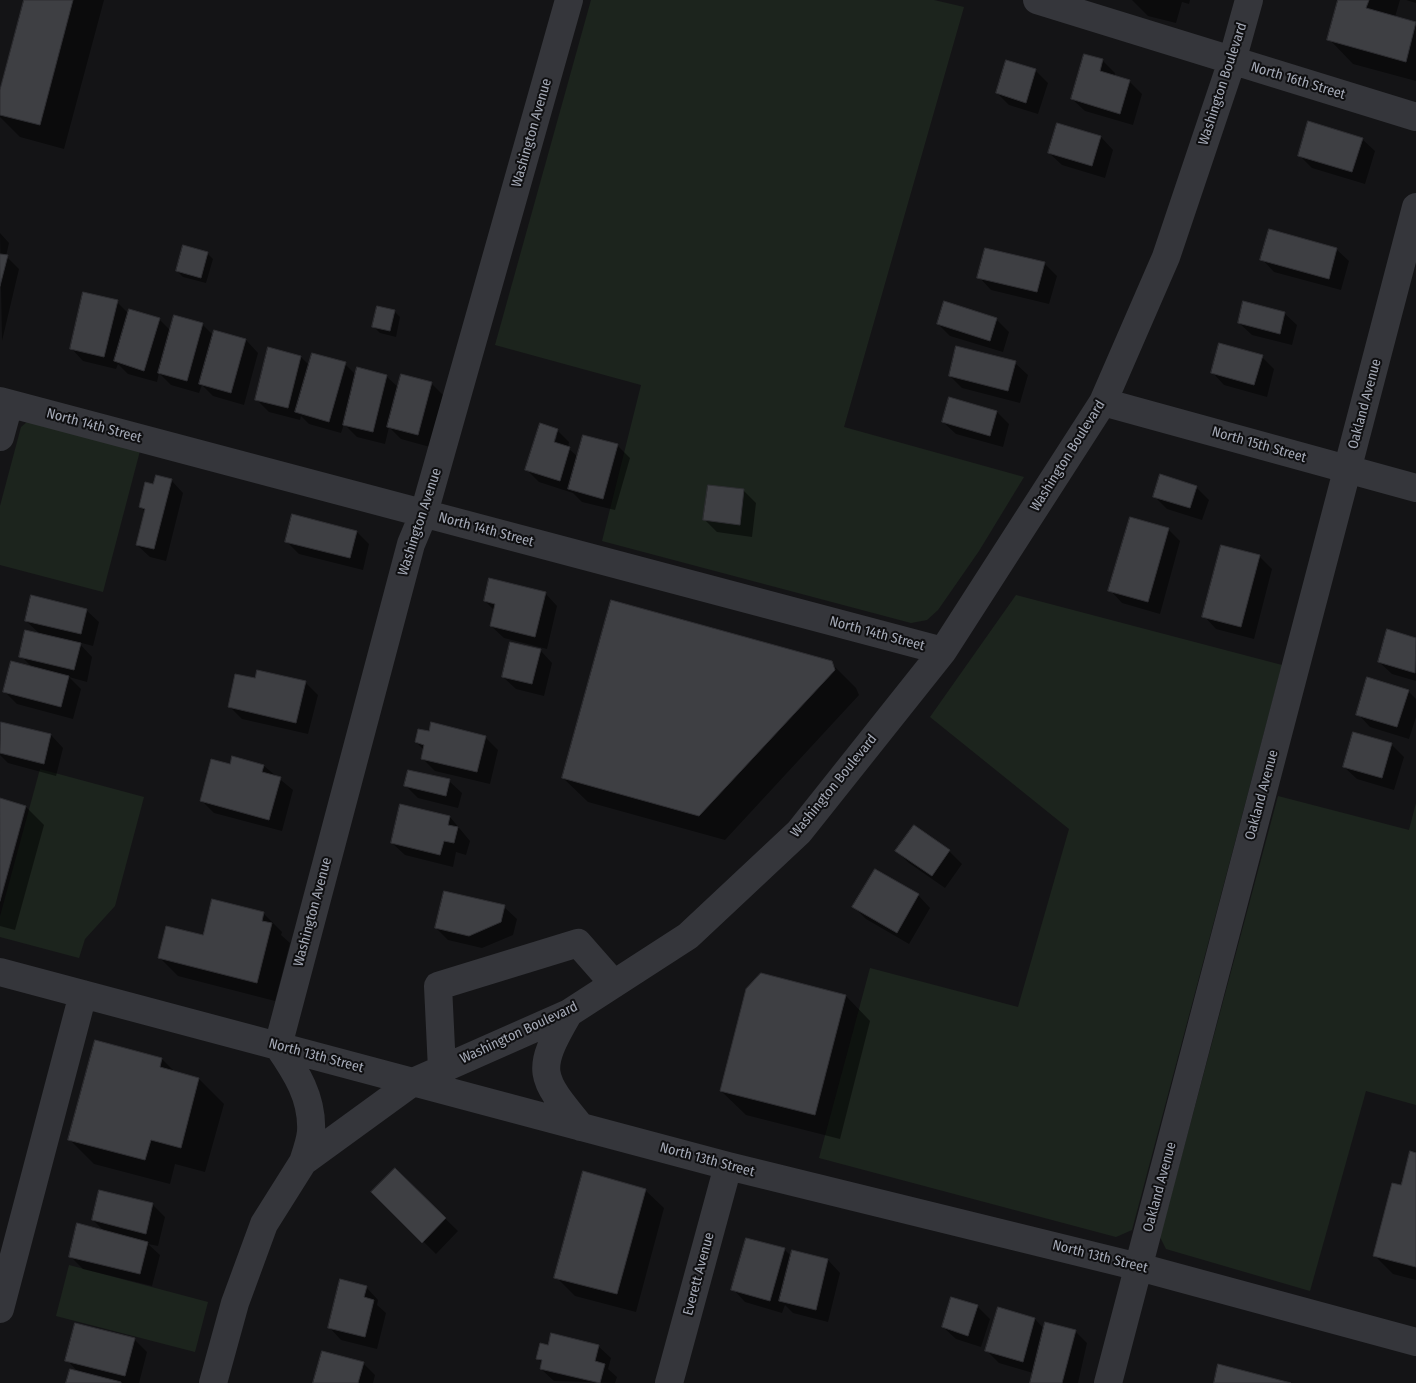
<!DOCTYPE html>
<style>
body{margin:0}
canvas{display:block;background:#141416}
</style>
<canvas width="1416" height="1383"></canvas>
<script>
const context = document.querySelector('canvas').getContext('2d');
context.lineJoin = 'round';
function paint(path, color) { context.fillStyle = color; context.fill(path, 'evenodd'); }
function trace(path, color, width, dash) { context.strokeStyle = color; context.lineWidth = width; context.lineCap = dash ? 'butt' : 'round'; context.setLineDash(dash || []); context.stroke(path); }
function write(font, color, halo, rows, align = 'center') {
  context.font = font + ' "Fira Sans Condensed",sans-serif'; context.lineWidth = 4; context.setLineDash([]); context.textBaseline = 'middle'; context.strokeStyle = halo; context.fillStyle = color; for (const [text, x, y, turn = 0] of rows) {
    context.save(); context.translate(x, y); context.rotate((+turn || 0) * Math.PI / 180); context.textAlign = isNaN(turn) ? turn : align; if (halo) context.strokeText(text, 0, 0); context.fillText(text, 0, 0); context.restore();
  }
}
paint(new Path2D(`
 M591 0H934L964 7 844 427 1024 477 979 551 938 610 927 620 911 623 602 541 641 385 495 345Z
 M27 422 141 447 103 592 0 565V506L21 427Z
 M1016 595 1282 665 1132 1230 1116 1237 819 1158 870 968 1018 1007 1069 829 930 717Z
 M40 769 144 797 115 906 85 939 79 958 0 937V916Z
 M1278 796 1409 830 1416 803V1105L1366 1091 1310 1291 1166 1249 1160 1237Z
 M69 1265 208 1302 195 1352 56 1316Z`), '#1c241d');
paint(new Path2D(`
 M26 0H104L64 149 20 137 0 117V95Z
 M1132 0H1190L1189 4 1182 2 1176 23 1148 16Z
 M1340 0H1400L1395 17 1416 23V81L1353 64 1329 39Z
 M1406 0H1416V3Z
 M1103 61 1115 73 1114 77 1129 81 1142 94 1133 125 1085 111 1072 99Z
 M1035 70 1048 83 1038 114 1009 105 997 93Z
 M1058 124 1101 137 1113 150 1105 178 1062 165 1049 153Z
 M1362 139 1375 151 1365 184 1312 168 1299 155Z
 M0 233 9 243 6 256 19 269 2 341Z
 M1336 249 1349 261 1341 290 1274 272 1262 259Z
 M207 253 213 259 206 283 183 277 177 271Z
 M1044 263 1057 276 1049 304 991 290 979 277Z
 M117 302 129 314 159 319 171 331 202 324 214 336 246 340 258 353 244 405 213 396 202 385 199 393 171 385 159 373 157 382 128 374 118 364 116 369 83 361 71 348Z
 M394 311 400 317 396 337 380 333 374 327Z
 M1284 313 1297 325 1292 345 1252 335 1239 323Z
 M996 319 1009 332 1003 352 950 336 938 324Z
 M301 357 310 366 345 364 356 375 386 376 399 388 431 383 443 395 430 447 401 439 389 427 385 444 357 437 344 424 341 433 309 424 301 416 300 420 269 412 256 399Z
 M1262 357 1274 369 1267 397 1224 385 1212 372Z
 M1015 363 1028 375 1020 403 962 388 950 376Z
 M949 399 997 412 1009 424 1003 447 956 434 943 422Z
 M557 430 569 442 568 448 578 457 617 445 630 458 615 510 582 502 573 493 539 482 527 470ZM554 436H557L553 449Z
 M171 480 183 493 166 561 150 557 137 545 145 512 140 506Z
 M1196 487 1209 500 1202 520 1167 509 1154 496Z
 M744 491 756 503 752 537 717 532 705 520Z
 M1168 529 1180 541 1160 614 1122 603 1110 590Z
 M357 532 369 544 363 570 299 554 287 542Z
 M1259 556 1272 569 1254 639 1216 629 1204 616Z
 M545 593 557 606 547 649 504 638 491 626 495 611 485 601Z
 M86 610 99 622 93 646 78 642 92 657 87 682 69 677 81 689 73 719 17 704 5 692 32 667 21 656 41 635 26 621Z
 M1388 631 1416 639V681L1392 674 1379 662Z
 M540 650 552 663 544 696 516 689 503 677Z
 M831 663 856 688 859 695 725 840 588 802 563 778Z
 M305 682 318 695 308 734 242 719 229 706Z
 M1408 691 1416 699V717L1409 739 1370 727 1358 714Z
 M2 724 51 735 63 748 56 776 8 763 0 755Z
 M485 737 498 750 490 784 435 771 422 758 424 750 416 742Z
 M1391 744 1404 757 1394 790 1357 779 1344 767Z
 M231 766H264L293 790 282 831 214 813 202 801Z
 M449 781 462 793 458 808 418 798 406 786Z
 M0 800 26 807 44 825 15 930 0 926Z
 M450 817 470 841 466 855 456 852 453 867 405 855 392 843Z
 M914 826 949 851 962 864 945 888 909 863 897 851Z
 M918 895 930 908 909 944 866 919 854 907Z
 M504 907 517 919 513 935 482 948 448 940 436 928Z
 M263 913 282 932 281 935 290 943 275 1001 178 976 159 957 203 936Z
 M846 996 870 1021 840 1139 746 1115 721 1091Z
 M96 1041 162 1059 176 1073 199 1079 224 1104 205 1172 175 1164 170 1184 94 1164 69 1139Z
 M1416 1154V1280L1393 1274 1374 1255Z
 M395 1170 458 1231 436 1254 373 1192Z
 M645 1190 664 1208 636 1312 575 1296 556 1277Z
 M100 1191 153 1205 165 1217 158 1246 148 1244 160 1255 152 1286 83 1269 70 1256 105 1232 93 1220Z
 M784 1249 792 1257 828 1260 840 1273 828 1322 793 1313 785 1305 782 1313 745 1302 733 1289Z
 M366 1287 378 1300 377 1305 386 1313 377 1349 341 1340 329 1327Z
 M977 1306 990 1319 981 1347 956 1339 943 1327Z
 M999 1309 1035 1319 1044 1329 1075 1331 1087 1343 1078 1383H1031L1033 1373 999 1363 987 1351Z
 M134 1339 147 1352 139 1383H68L79 1373 67 1360Z
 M549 1346H598L611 1358 608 1369 617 1377 615 1383 554 1381 541 1369 543 1364 537 1358Z
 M363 1363 375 1375 373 1383H315Z`), '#0007');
const building = new Path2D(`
 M24 0H73L40 125 0 115V90Z
 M1338 0H1369L1366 8 1416 22 1406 62 1327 40Z
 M1084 54 1103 59 1100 71 1130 80 1120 114 1071 99Z
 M1006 60 1036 69 1026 103 996 93Z
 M1308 121 1363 138 1352 172 1298 156Z
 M1057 123 1101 136 1092 166 1048 153Z
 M1269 229 1337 248 1329 279 1260 260Z
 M183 245 208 252 201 278 176 271Z
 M985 248 1045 262 1037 292 977 278Z
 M0 254 8 255 0 286Z
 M83 292 118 300 104 357 70 349Z
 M944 301 997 318 990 341 937 324Z
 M1243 301 1285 312 1280 334 1238 323Z
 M377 306 395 310 390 331 372 327Z
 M129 309 160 318 144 371 114 361Z
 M174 315 203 323 187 381 158 373Z
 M214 330 246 339 231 393 199 384Z
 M1219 343 1263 355 1254 385 1211 373Z
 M956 346 1016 361 1008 391 949 376Z
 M268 347 301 356 288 408 255 400Z
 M312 353 346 362 329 422 295 412Z
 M357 367 387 375 373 432 343 425Z
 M401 374 432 382 418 435 387 427Z
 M949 397 997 411 990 436 942 422Z
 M540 423 558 429 554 442 570 447 560 481 525 470Z
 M583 435 618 444 603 499 568 489Z
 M1160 474 1197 486 1190 508 1153 497Z
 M156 475 172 479 154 549 136 545 145 509 139 507 145 482 153 484Z
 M708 485 744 489 740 525 703 520Z
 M292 514 357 531 350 558 285 542Z
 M1130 517 1169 528 1148 602 1108 591Z
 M1221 545 1260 555 1241 627 1202 617Z
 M489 578 546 592 535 637 490 626 495 604 484 601Z
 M31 595 87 609 81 634 25 621Z
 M611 600 832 661 835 670 699 816 562 778Z
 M1387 629 1416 638 1415 673 1378 662Z
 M25 630 81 643 74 670 19 657Z
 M510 642 541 649 532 684 502 677Z
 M11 661 69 676 61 707 3 692Z
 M257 670 306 681 296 723 228 707 235 674 255 678Z
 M1367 677 1409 690 1397 727 1356 715Z
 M1 722 51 734 44 764 0 753Z
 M431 722 486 736 477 772 421 759 424 745 415 742 418 729 429 731Z
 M1353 732 1392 743 1382 778 1343 767Z
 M232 756 264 765 262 772 281 777 269 820 200 801 211 759 230 764Z
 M408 770 450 779 446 796 404 786Z
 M0 798 26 806 0 901Z
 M400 804 450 816 448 825 458 827 454 843 444 841 440 855 391 843Z
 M914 825 950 850 932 876 895 851Z
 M875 869 919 894 897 933 852 907Z
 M444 891 505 905 501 922 469 936 435 928Z
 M212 899 264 912 262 921 272 923 257 983 158 958 166 926 203 935Z
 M761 973 846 995 815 1115 720 1091 746 989Z
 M95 1040 162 1058 160 1067 199 1078 181 1148 151 1140 145 1160 68 1140Z
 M1410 1151 1416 1153V1267L1373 1256 1392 1183 1401 1185Z
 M395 1168 446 1218 422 1243 371 1192Z
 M583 1171 646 1189 617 1294 554 1278Z
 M99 1190 153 1203 146 1234 92 1220Z
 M77 1223 148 1242 140 1274 69 1257Z
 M746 1238 785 1248 770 1301 731 1290Z
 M792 1250 828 1259 816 1310 779 1301Z
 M340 1279 367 1286 364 1297 374 1300 365 1337 328 1328Z
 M951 1297 978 1305 968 1336 942 1327Z
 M998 1307 1035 1318 1023 1362 985 1351Z
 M1045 1322 1076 1330 1062 1383H1030Z
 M75 1323 135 1338 125 1376 65 1361Z
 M551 1333 599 1345 595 1361 605 1364 600 1383 540 1369 542 1360 536 1359 540 1343 548 1345Z
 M322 1351 364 1362 358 1383H313Z
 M1218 1364 1291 1383H1214Z
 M70 1369 121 1382V1383H66Z`);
paint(building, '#3e3f43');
trace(building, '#2e2e32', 1);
trace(new Path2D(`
 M1037 0 1416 117
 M0 401 943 651
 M1103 402 1416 488
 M0 437 9 404
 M0 972 728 1166 1139 1267 1416 1342
 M569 1013C535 1071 539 1076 581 1127
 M278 1046 411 544 424 513 569 0
 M278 1046C296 1072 313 1098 311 1132 310 1142 306 1153 303 1162
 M442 1069 438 986 578 943 614 984
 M0 1309 83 994
 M213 1383 235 1303 264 1224 303 1162 413 1082 569 1013 688 936 799 832 943 651 1103 402 1166 257 1232 61 1249 0
 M669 1383 728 1166
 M1108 1383 1416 207`), '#35363b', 28);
write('14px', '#a5aab7', '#0f0f11', [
 ["North 16th Street",1298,81,17],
 ["Washington Boulevard",1223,84,-72],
 ["Washington Avenue",532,133,-74],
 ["Oakland Avenue",1365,404,-75],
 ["North 14th Street",94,426,15],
 ["North 15th Street",1259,445,16],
 ["Washington Boulevard",1068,456,-58],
 ["Washington Avenue",420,522,-72],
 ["North 14th Street",486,530,15],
 ["North 14th Street",877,634,15],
 ["Washington Boulevard",834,786,-51],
 ["Oakland Avenue",1262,795,-75],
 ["Washington Avenue",313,912,-75],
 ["Washington Boulevard",519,1033,-25],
 ["North 13th Street",316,1056,15],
 ["North 13th Street",707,1160,15],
 ["Oakland Avenue",1160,1187,-75],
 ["North 13th Street",1100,1257,14],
 ["Everett Avenue",699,1274,-75]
]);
</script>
